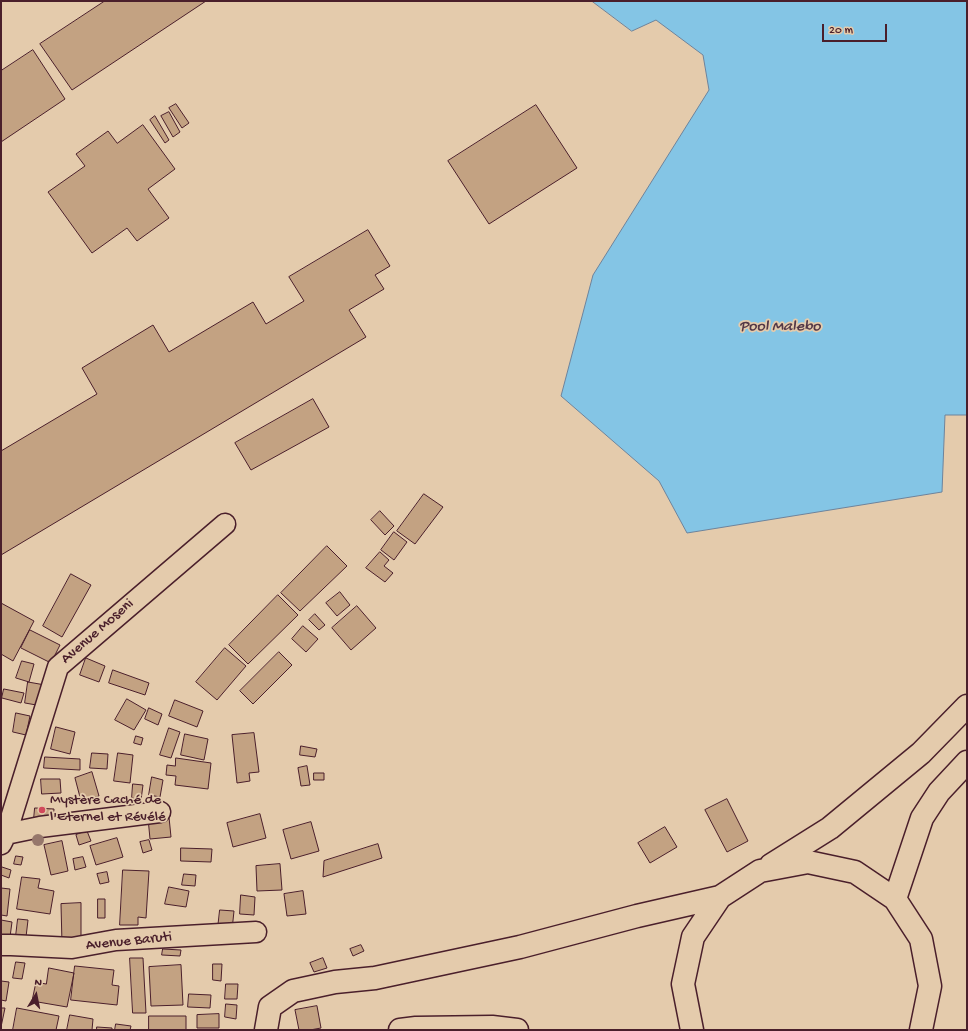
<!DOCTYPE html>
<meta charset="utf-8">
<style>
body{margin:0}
#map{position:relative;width:968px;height:1031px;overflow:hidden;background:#e4cbac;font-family:"Gochi Hand",sans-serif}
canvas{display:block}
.frame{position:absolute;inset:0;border:2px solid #4a1f2b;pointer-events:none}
.north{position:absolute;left:16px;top:975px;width:40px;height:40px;-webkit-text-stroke:3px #e4cbac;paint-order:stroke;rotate:10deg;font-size:11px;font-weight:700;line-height:16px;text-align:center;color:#4a1f2b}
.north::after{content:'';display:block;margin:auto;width:14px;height:18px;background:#4a1f2b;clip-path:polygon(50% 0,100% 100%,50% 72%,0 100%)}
.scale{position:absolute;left:822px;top:24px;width:65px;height:18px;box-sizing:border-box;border:2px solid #4a1f2b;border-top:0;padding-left:5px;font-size:12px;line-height:14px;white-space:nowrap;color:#4a1f2b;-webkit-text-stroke:3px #e4cbac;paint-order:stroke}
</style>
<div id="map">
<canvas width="968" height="1031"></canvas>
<div class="frame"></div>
<div class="north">N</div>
<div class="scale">20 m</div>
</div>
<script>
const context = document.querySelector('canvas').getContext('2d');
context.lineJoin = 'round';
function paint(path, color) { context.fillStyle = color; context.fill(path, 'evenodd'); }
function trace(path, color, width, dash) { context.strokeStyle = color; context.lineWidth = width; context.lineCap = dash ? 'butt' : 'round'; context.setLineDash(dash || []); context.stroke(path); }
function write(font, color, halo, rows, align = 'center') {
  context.font = font + ' "Gochi Hand",sans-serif'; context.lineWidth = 3.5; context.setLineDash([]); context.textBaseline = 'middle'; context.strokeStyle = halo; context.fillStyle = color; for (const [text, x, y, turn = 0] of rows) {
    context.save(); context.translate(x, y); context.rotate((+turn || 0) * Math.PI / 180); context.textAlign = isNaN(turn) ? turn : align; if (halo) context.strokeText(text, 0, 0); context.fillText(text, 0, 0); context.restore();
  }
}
const water = new Path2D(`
 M592 1H967V415H945L942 492 687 533 659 481 561 396 593 275 709 90 703 55 656 20 632 31Z`);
paint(water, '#84c5e5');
trace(water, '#6d839b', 1);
const building = new Path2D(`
 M105 1H206L72 90 40 44Z
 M33 50 65 99 1 142V71Z
 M176 104 189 123 182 128 169 108Z
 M536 105 577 168 489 224 448 161Z
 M169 112 180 132 173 137 161 116Z
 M155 116 169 140 165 143 150 120Z
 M143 125 175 169 148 189 169 218 137 241 127 228 92 253 48 192 85 166 76 154 108 131 117 143Z
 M368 230 390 266 375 275 384 289 349 310 366 337 1 555V451L97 394 82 368 153 325 169 352 253 302 266 324 304 301 289 277Z
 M313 399 329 427 251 470 235 443Z
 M424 494 443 507 415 544 397 531Z
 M380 511 394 526 385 535 371 520Z
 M394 532 407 542 394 560 381 550Z
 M327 546 347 566 300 611 281 593Z
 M380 552 389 560 384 566 393 573 385 582 366 568Z
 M71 574 91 585 62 637 43 626Z
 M340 592 350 605 337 616 326 603Z
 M278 595 298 615 248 664 229 645Z
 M1 603 34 621 13 661 1 654Z
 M357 606 376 628 351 650 332 628Z
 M315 614 325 625 319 630 309 620Z
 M303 626 318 639 306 652 292 639Z
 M30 630 60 645 51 663 21 648Z
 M225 648 246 666 217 700 196 682Z
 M279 652 292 665 253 704 240 691Z
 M86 658 105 666 99 682 80 675Z
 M22 661 34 664 29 682 16 678Z
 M113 670 149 683 145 695 109 683Z
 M28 682 45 685 42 706 25 703Z
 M4 689 24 693 21 703 2 698Z
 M127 699 146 710 134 730 115 720Z
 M175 700 203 711 197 727 169 716Z
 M149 708 162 714 158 725 145 719Z
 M16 713 30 716 26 735 13 732Z
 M56 727 75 732 70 754 51 749Z
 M169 728 180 732 171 758 160 755Z
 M254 733 259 772 249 773 250 781 237 783 232 735Z
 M185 734 208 739 204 760 181 755Z
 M136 736 143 738 141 745 134 743Z
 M301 746 317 749 315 757 300 755Z
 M92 753 108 754 107 769 90 768Z
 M118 753 133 755 130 783 114 781Z
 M45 757 80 759V770L44 768Z
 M176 758 211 763 208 789 175 785 176 776 166 775 167 765 175 766Z
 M307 766 310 785 301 786 298 768Z
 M92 772 99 796 81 801 75 778Z
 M314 773H324V780H314Z
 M152 777 163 780 160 797 149 795Z
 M41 779H60L61 793 42 794Z
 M133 784 143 785 141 800 132 798Z
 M727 799 748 841 727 852 705 810Z
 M35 808 54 809 53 821 34 819Z
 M260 814 266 838 233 847 227 823Z
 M169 817 171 837 150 839 148 818Z
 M311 822 319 851 291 859 283 830Z
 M665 827 677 847 650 863 638 843Z
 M87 831 91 841 79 845 76 835Z
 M117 838 123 857 96 865 90 846Z
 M149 840 152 850 143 853 140 842Z
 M62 841 68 871 51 875 44 845Z
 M378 844 382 858 323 877 324 861Z
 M181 848 212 849 211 862 181 861Z
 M16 856 23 857 21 865 14 864Z
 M83 857 86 867 75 870 73 859Z
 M280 864 282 890 257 891 256 866Z
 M2 867 11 870 9 878 1 875Z
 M123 870 149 871 146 918 138 917V925H120Z
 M107 872 109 882 100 884 97 874Z
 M184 874 196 875 195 886 182 885Z
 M22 877 40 879 38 888 54 891 50 914 17 909Z
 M169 887 189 891 186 907 165 904Z
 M1 888 10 889 7 916 1 915Z
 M303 891 306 914 287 916 284 894Z
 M241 895 255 897 254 915 240 914Z
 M98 899H105V918H98Z
 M81 903V943L62 944 61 904Z
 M220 910 234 911 232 930 218 928Z
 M18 919 28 920 26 937 16 936Z
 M1 920 12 922 10 937 1 935Z
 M361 945 364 951 353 956 350 949Z
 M163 949 181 950 180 956 162 955Z
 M130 958H143L146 1013H133Z
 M323 958 327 968 314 972 310 963Z
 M16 962 25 963 22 979 13 978Z
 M213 964H222L221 981 213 980Z
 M181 965 183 1005 151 1006 149 967Z
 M75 966 114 970 112 985 119 986 117 1005 71 1000Z
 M49 968 74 973 67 1007 32 1001 36 982 46 984Z
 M1 981 9 982 6 1001 1 1000Z
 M226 984H238L237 999H225Z
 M189 994 211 995 210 1008 188 1007Z
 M226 1004 237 1005 236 1019 225 1017Z
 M317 1006 321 1028 310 1030H299L295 1010Z
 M1 1008H5L1 1027Z
 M17 1008 59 1016 56 1030H13Z
 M219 1014V1028H197V1015Z
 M70 1015 93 1019 92 1030H67Z
 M149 1016H186V1030H149Z
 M116 1024 131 1026 130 1030H115Z
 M97 1027 112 1028V1030H97Z`);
paint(building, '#c3a282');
trace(building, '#4a1f2b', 1);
const minor = new Path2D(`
 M6 834 40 827 160 812
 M1 844 6 834 58 667 225 524
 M1 945H11L72 948 116 940 256 932`);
const tertiary = new Path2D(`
 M771 865 830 828 921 753 967 706
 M895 899 922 818 939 792 967 762
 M266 1030 270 1007 293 991 335 982 375 978 520 947 637 916 720 897
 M400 1030 416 1028 492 1027 517 1030
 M692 1030 683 984 693 937 720 897 760 871 808 862 855 872 895 899 921 939 930 986 921 1030`);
trace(minor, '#4a1f2b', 23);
trace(tertiary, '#4a1f2b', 25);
trace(minor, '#e4cbac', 20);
trace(tertiary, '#e4cbac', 22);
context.fillStyle = '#96776b';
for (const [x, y] of [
 [38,840]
]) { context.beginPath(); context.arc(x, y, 6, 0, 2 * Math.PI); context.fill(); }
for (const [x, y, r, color] of [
 [42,810,4,"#d1495b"]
]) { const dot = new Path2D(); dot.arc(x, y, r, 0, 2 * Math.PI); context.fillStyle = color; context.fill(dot); trace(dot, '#e4cbac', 1.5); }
write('15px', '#4a1f2b', '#e4cbac', [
 ["Avenue Moseni",98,632,-41],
 ["Avenue Baruti",129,942,-6]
]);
write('15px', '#4a1f2b', '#e4cbac', [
 ["Mystère Caché de",50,801],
 ["l'Eternel et Révélé",50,818]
], 'left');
write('italic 16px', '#533847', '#e4cbac', [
 ["Pool Malebo",780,328]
]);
</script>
